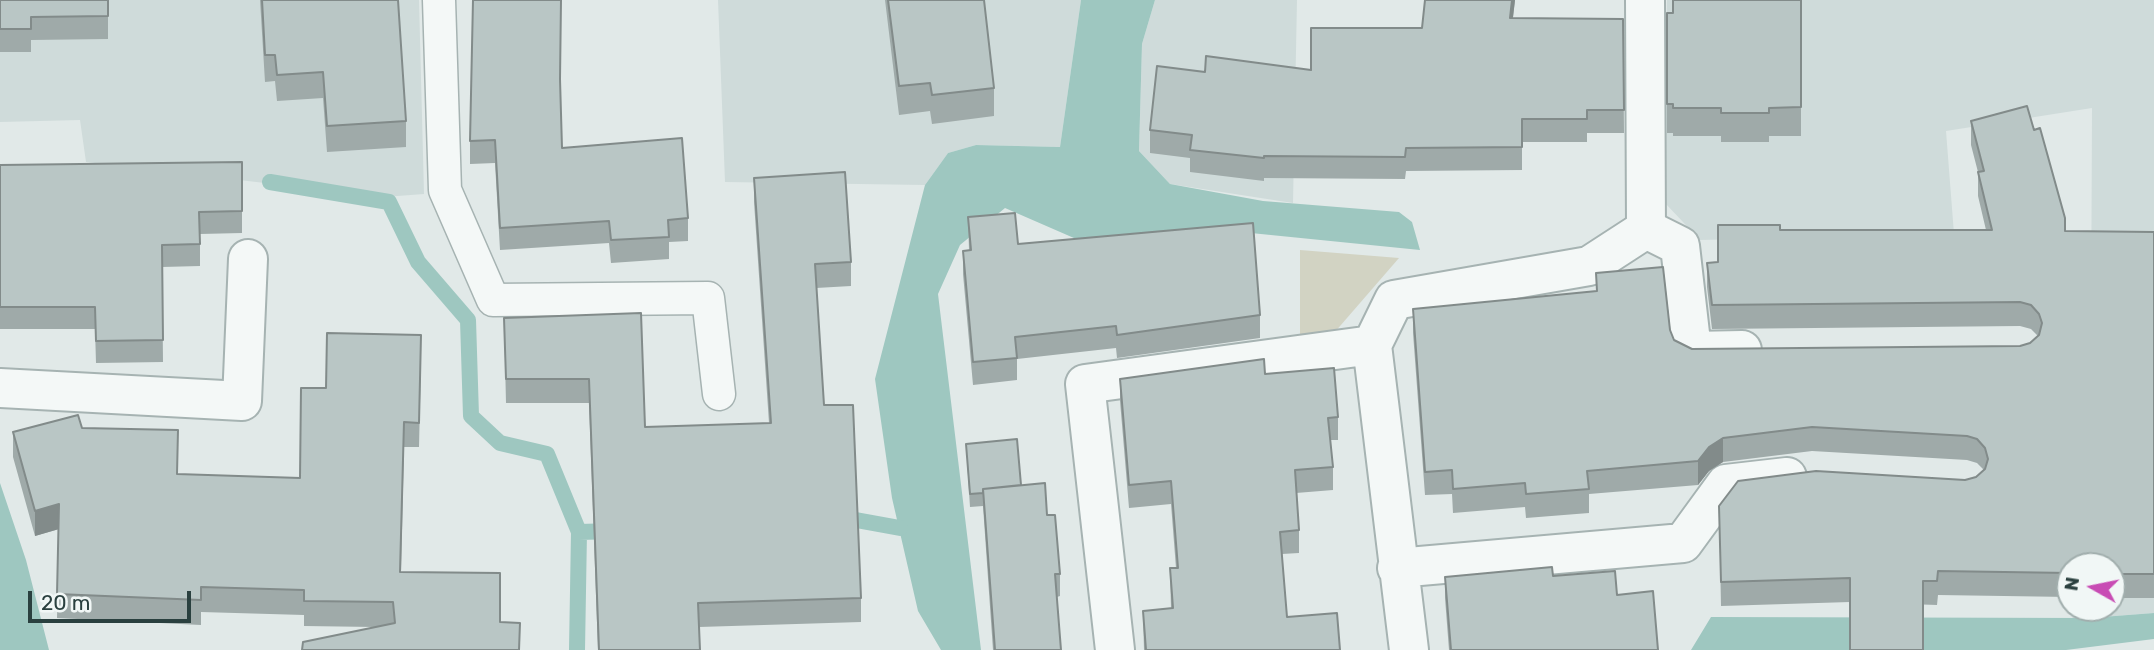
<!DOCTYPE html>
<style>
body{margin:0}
#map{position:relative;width:2154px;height:650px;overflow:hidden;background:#e1e9e8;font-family:Rubik,sans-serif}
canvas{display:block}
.north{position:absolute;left:2056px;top:552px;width:70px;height:70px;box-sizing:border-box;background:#f1f7f6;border:2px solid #a1aead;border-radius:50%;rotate:279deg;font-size:19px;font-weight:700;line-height:28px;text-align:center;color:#2a403f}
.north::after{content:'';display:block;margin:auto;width:24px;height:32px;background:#c84cb4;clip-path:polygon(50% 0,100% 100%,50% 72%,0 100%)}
.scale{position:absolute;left:28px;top:591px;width:163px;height:32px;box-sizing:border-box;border:4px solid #2a403f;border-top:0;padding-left:9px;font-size:21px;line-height:24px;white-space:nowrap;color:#2a403f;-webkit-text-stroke:5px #f1f7f6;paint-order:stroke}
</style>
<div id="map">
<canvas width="2154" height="650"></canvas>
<div class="north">N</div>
<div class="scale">20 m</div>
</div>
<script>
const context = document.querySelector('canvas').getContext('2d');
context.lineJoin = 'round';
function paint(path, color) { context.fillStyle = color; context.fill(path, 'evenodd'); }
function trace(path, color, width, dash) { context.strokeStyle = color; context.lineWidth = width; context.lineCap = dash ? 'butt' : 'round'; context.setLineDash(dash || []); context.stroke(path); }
paint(new Path2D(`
 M0 0H419L424 194 384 197 86 162 80 120 0 122Z
 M718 0H1081L1060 147 976 145 948 153 925 185 725 182Z
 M1155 0H1297L1293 203 1170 184 1139 151 1142 44Z
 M1667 0H2154V613L2089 618V608H2112V566H2090L2092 108 1946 131 1954 234 1700 240 1665 203Z`), '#cfdbda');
paint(new Path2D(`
 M1300 250 1399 258 1334 333 1300 340Z`), '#d2d3c3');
paint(new Path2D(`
 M1081 0H1155L1142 44 1139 151 1170 184 1263 201 1399 212 1412 222 1420 250 1221 230 1090 245 1005 208 960 245 938 294 981 650H941L918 611 892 498 875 379 925 185 948 153 976 145 1060 147Z
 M0 483 26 560 49 650H0Z
 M2154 613V639L2066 650H1691L1711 617 2089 618Z`), '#9ec7c0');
trace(new Path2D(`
 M270 182 389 202 418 262 468 320 471 416 500 443 547 454 579 532 615 531
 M836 521 856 520 900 528
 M577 650 579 532`), '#9ec7c0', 16);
const service = new Path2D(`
 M439 0 445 190 493 300 708 298 719 394`);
const minor = new Path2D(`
 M1646 229 1680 246 1692 351 1742 350
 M0 388 242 401 248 259
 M1397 568 1683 543 1726 484 1787 477
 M1115 650 1085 384 1372 345
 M1409 650 1372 345 1394 300 1589 266 1646 229 1645 0`);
trace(service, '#a6b3b2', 35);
trace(minor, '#a6b3b2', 42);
trace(service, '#f4f8f7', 32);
trace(minor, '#f4f8f7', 38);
paint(new Path2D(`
 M0 0H108V39L31 40V52H0Z
 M260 0H398L406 121V147L327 152 323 98 277 101 275 81 265 82Z
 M885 0H984L994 88V116L932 124 930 111 899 115Z
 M1425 0H1515L1513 18 1623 19 1624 133H1587V142H1522V170L1406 171 1405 179 1264 178V181L1190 172V158L1150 153V130L1205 72 1311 70 1422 28Z
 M1801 0V136H1769V142H1721V136H1673V133H1667V13Z
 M560 88 562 148 688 218V241L669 242V259L611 263 609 243 500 250 495 163 470 164V141Z
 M1971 121 2034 130 2065 231 2154 232V598H2112V566H2070V597L1938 595 1937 605 1850 602 1721 606 1719 506 1965 480 1976 477 1984 470 1977 463 1967 460 1812 451 1723 462 1709 471 1698 485 1589 494V513L1526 518 1525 507 1453 513 1452 494 1425 495 1413 333V309L1596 291V273L1670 330 1674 340 1692 349 2020 346 2030 343 2038 336 2031 329 2020 326 1712 329 1707 287V263L1718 262 1780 230H1986L1978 196V172L1971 145Z
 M242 162V233L200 234V266L162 267 163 362 96 363 95 329H0V165Z
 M754 178 851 262V286L816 288 824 405 861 598V622L699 627 700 650H598L589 403H506L504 318 641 313 645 427 769 423 754 202Z
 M968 217 1018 244 1260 315V338L1117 358 1116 348 1017 359V380L973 385 963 274V251L969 250Z
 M421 360 419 447H404L401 572 500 622 375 627 304 626V615L201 612V625L57 618 59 529 35 536 13 457V432L82 428 177 474 300 478 326 388Z
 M1265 374 1338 417V440H1330L1333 467V490L1296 493 1299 530V553L1282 554 1287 617 1340 650H1144L1143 611 1171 608 1170 568H1176L1171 504 1129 508 1120 401V379Z
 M966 444 1021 485 1047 515 1060 574V596L1057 597 1061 650H993L983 506 970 507Z
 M1553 576 1617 595 1658 650H1449L1445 598V577Z`), '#9faaa9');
paint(new Path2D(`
 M1512 0H1515L1510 41V18Z
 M1723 438V462L1709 471 1698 485V461L1709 447Z
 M59 504V529L35 536V511Z`), '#828b8a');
const building = new Path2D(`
 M0 0H108V16L31 17V29H0Z
 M262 0H398L406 121 327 126 323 72 277 75 275 55H265Z
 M473 0H561L560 79 562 148 682 138 688 218 668 220 669 237 611 240 609 221 500 228 495 140 470 141Z
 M888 0H984L994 88 932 95 930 83 899 86Z
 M1425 0H1512L1510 18 1623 19 1624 110H1587V119H1522V147L1406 148 1405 157 1264 156V158L1190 150 1192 135 1150 130 1157 66 1205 72 1206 56 1311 70V28H1422Z
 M1673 0H1801V107L1769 108V113H1721V108H1673V104H1667V13H1673Z
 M2027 106 2034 130 2040 128 2065 218V231L2154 232V574H2112V566H2070V573L1938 571 1937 581H1923V650H1850V578L1721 582 1719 506 1738 481 1816 471 1965 480 1976 477 1985 469 1988 459 1985 448 1977 439 1967 436 1812 427 1723 438 1709 447 1698 461 1587 471 1589 489 1526 494 1525 483 1453 489 1452 470 1425 472 1413 309 1597 291 1596 273 1663 267 1670 330 1674 340 1692 349 2020 346 2030 343 2039 335 2042 323 2039 314 2031 305 2020 302 1712 305 1707 263 1718 262V225H1780V230H1992L1978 172 1984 171 1971 121Z
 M242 162V211L199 212 200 244 162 245 163 340 96 341 95 307H0V165Z
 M845 172 851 262 815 264 824 405H853L861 598 698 603 700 650H599L589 379H506L504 318 641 313 645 427 771 423 754 178Z
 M1015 213 1018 244 1253 223 1260 315 1117 335 1116 326 1015 337 1017 358 973 362 963 251 971 250 968 217Z
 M327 333 421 335 419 423 404 422 400 572 500 573V622L520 623 519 650H302L303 642 395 623 393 602 304 601V590L201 587V600L57 594 59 504 35 511 13 432 78 415 82 428 178 430 177 474 300 478 301 388H326Z
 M1264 359 1265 374 1334 368 1338 417 1328 418 1333 467 1295 470 1299 530 1280 532 1287 617 1337 613 1340 650H1146L1143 611 1173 608 1170 568H1178L1171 481 1129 485 1120 379Z
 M1017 439 1021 485 983 489V493L970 494 966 444Z
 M1045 483 1047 515H1055L1060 574H1055L1061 650H995L983 489Z
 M1552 567 1553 576 1615 571 1617 595 1653 591 1658 650H1451L1445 577Z`);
paint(building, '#b9c6c5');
trace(building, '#828b8a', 2);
</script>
